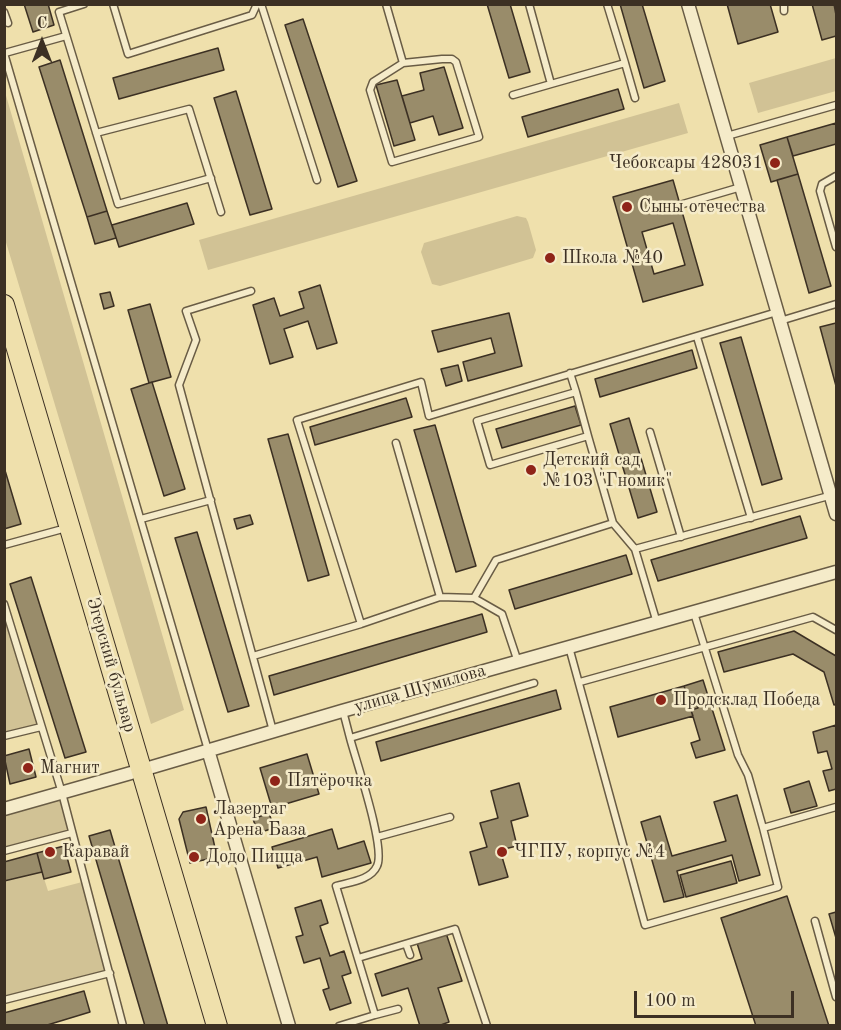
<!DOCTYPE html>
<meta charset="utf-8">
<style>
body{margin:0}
#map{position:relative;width:841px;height:1030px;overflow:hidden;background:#efe0ac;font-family:"Old Standard TT",serif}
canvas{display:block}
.frame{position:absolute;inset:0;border:6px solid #3c3023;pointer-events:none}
.north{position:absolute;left:12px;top:12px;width:60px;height:60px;-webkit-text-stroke:4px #f5ebc9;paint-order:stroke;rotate:0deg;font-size:16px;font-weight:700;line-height:24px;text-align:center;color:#3c3023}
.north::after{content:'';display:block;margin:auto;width:21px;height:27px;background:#3c3023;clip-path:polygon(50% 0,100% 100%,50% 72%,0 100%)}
.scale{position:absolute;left:634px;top:991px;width:160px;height:27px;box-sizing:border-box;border:3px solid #3c3023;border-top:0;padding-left:8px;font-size:18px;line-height:21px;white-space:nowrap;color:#3c3023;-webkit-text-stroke:4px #f5ebc9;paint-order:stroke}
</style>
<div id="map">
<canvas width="841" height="1030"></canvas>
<div class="frame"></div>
<div class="north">С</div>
<div class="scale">100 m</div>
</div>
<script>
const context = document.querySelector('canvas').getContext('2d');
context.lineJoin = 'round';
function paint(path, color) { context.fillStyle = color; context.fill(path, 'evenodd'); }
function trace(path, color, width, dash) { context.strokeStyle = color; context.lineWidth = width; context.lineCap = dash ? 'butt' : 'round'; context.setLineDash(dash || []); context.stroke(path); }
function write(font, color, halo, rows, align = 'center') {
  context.font = font + ' "Old Standard TT",serif'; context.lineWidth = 5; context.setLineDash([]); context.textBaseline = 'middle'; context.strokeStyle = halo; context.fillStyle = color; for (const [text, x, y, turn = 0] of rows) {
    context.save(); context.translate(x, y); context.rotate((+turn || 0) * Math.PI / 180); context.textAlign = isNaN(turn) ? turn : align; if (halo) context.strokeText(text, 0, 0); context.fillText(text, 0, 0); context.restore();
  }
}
paint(new Path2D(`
 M836 58V91L758 113 749 83Z
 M5 92 184 710 151 724 5 239Z
 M679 103 688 133 208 270 199 240Z
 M517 216 526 218 528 222 536 250 533 258 440 286 432 284 421 252 424 243Z
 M4 604 41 727 4 736Z
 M62 793 72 833 5 851V809Z
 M42 872 48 891 86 881 110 973 5 1000 4 881Z`), '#d1c295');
const building = new Path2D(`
 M24 4H48L54 25 33 32Z
 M487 4H510L530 72 509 78Z
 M620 4H642L665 81 644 88Z
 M727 4H770L778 32 738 44Z
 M812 4H834L836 15V36L822 40Z
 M303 19 357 181 338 187 285 25Z
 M218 48 224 70 119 99 113 78Z
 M60 60 107 211 87 217 39 67Z
 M444 67 463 128 439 135 433 116 410 123 402 96 424 90 420 73Z
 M397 80 415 140 394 146 376 85Z
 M618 89 624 109 528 137 522 117Z
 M236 91 272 209 250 215 214 98Z
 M836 123V144L793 156 787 137Z
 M787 137 798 174 771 182 760 145Z
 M798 174 831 286 809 293 777 180Z
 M673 180 703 285 643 302 613 197ZM673 223 685 265 654 274 642 232Z
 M187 203 194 224 119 247 112 225Z
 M107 211 116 238 95 244 87 217Z
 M320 285 337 343 317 349 308 321 284 329 293 357 270 364 253 305 274 298 280 316 304 308 299 292Z
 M110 292 114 306 104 309 100 294Z
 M150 304 171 377 149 383 128 310Z
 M509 313 522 366 468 381 463 362 495 353 491 338 438 352 432 331Z
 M836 323V386L820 327Z
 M741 337 782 479 762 485 720 343Z
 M692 350 697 368 600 397 595 379Z
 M458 365 462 381 446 386 441 369Z
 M152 382 185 489 164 496 131 389Z
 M406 398 412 417 315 445 310 427Z
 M575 406 581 425 502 448 496 429Z
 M629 418 657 512 638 518 610 424Z
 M435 425 476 566 456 572 414 430Z
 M288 434 329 575 308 581 268 439Z
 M4 467 21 524 4 529Z
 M250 515 253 524 237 529 234 519Z
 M800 516 807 538 658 581 651 560Z
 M197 532 249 706 228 712 175 538Z
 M626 555 632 574 515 609 509 590Z
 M31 577 86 752 65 758 10 584Z
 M482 614 487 632 274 695 269 676Z
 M794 631 836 656V704L834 705 824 672 793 654 724 672 718 652Z
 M703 680 725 750 696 758 691 743 700 740 691 710 698 708 694 696 688 698 684 686Z
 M684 686 688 698 694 696 698 708 691 710 693 716 618 737 610 707Z
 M556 690 561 709 381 761 376 742Z
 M836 725V789L829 791 823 771 832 769 827 751 818 753 813 732Z
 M29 749 36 777 10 784 4 756Z
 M307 754 319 794 272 808 260 768Z
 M809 781 817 806 791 813 784 789Z
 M519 783 528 816 511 821 517 846 500 850 508 877 479 885 470 852 487 847 480 823 498 818 491 791Z
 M737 795 760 875 739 881 732 855 677 871 684 897 664 902 641 822 660 816 672 856 726 841 714 802Z
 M206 807 217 857 190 863 179 819 183 812Z
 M269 813 274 828 258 833 253 819Z
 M332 829 338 849 364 841 371 863 322 877 317 857 278 868 272 847Z
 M110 830 168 1026H145L89 836Z
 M64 846 71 872 44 879 37 853Z
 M37 853 42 872 4 881V862Z
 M731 861 737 883 686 897 680 875Z
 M787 896 829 1026H756L721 918Z
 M321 900 328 923 320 926 330 956 344 951 351 973 342 976 351 1003 330 1010 323 990 329 988 320 958 304 963 296 937 303 935 295 908Z
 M836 912V938L829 914Z
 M446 933 462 981 438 988 449 1022 438 1026H420L408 988 382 996 375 974 422 959 417 943Z
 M84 991 90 1012 44 1026H4V1013Z`);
paint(building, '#998c6a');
trace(building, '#3c3023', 1.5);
const lane = new Path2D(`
 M84 4 59 12 118 204 211 178
 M113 4 128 54 252 15 257 4
 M261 4 317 180
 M386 4 403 63
 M529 4 551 84 625 63 607 4
 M784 4V11
 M4 12 8 23
 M4 53 208 750
 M5 53 66 36
 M442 59H452L456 62 479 137 392 162 370 90 373 82 403 63Z
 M625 63 635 98
 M513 95 551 84
 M96 133 189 109 221 212
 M727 136 836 105
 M836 176 822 184 820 191 836 247
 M683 204 741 187
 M251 291 186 311 196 340 179 385 273 731
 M780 321 836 304
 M697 337 751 518
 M570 373 576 392
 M650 432 681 537
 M588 436 576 392 477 421 490 465 588 436 613 523
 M396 443 440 597
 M141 519 211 500
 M4 545 59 530
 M635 549 836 494
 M474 598 496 560 613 523 635 549 657 623
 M4 604 62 793 123 1026
 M694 613 738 755 748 775 763 828
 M361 624 297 420 421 382 429 416 777 312
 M569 647 645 925 778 887 763 828 836 807
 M253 656 361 624 440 597 474 598 502 614 518 662
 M580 682 813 617 836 630
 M343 711 350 738 534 683
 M4 736 41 727
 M377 837 450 817
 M4 851 72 833
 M815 921 836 997
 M406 944 410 955
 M358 958 455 929 487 1026
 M4 1000 110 973
 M375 1015 398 1009
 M339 1026 375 1015 336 886C350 882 371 880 377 866 386 848 356 761 350 738`);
const street = new Path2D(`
 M688 4 836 514
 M208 750 289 1026
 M142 770 342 711 836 572
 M4 809 131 773`);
const primary = new Path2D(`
 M4 305 217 1026`);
trace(lane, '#695c45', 9);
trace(street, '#695c45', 15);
trace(primary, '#3c3023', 22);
trace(lane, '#f5ebc9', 6);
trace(street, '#f5ebc9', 12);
trace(primary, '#efe0ac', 20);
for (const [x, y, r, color] of [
 [775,163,6,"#8f2418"],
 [627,207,6,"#8f2418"],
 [550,258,6,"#8f2418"],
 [531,470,6,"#8f2418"],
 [661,700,6,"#8f2418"],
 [28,768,6,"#8f2418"],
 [275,781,6,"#8f2418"],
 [201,819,6,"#8f2418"],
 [50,852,6,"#8f2418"],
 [502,852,6,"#8f2418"],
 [194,857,6,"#8f2418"]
]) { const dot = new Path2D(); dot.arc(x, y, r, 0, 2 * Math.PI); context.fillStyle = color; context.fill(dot); trace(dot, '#f5ebc9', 2); }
write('18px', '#3c3023', '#f5ebc9', [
 ["Чебоксары 428031",763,163,"right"],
 ["Сыны отечества",639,207],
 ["Школа №40",562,258],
 ["Детский сад",543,460],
 ["№103 \"Гномик\"",543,481],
 ["Продсклад Победа",673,700],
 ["Магнит",40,768],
 ["Пятёрочка",287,781],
 ["Лазертаг",213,809],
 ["Арена База",213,830],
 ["Каравай",62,852],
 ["ЧГПУ, корпус №4",514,852],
 ["Додо Пицца",206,857]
], 'left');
write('18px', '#3c3023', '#f5ebc9', [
 ["Эгерский бульвар",111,665,74],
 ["улица Шумилова",420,689,-16]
]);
</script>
